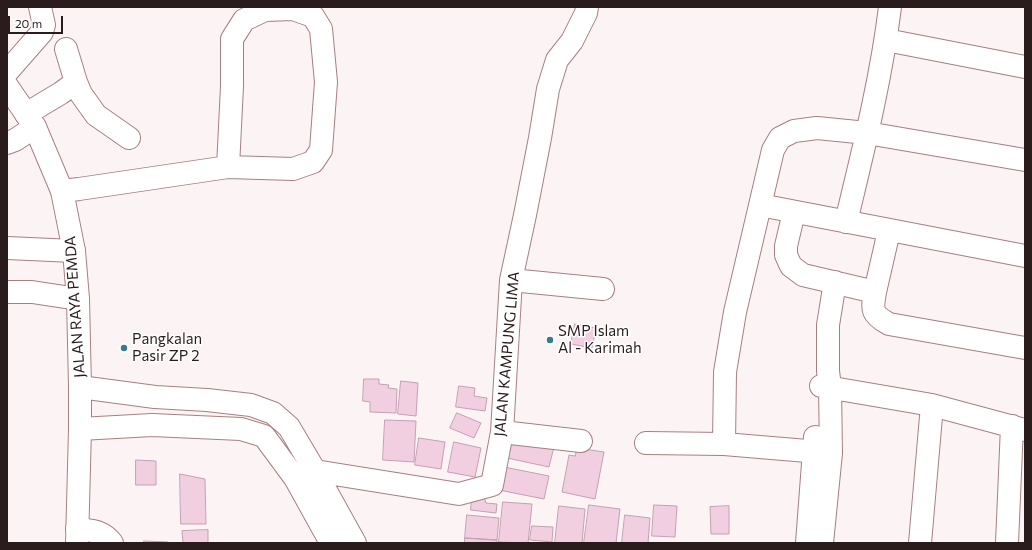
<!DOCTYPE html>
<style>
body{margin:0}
#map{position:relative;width:1032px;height:550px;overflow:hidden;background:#fcf4f4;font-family:Commissioner,sans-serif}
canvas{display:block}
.frame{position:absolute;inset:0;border:8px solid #2a1b1c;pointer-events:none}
.scale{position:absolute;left:8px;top:16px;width:55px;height:18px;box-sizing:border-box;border:2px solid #2a1b1c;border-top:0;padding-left:5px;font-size:12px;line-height:14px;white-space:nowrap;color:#2a1b1c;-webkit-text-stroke:3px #fff;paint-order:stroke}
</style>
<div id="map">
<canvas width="1032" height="550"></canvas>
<div class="frame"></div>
<div class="scale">20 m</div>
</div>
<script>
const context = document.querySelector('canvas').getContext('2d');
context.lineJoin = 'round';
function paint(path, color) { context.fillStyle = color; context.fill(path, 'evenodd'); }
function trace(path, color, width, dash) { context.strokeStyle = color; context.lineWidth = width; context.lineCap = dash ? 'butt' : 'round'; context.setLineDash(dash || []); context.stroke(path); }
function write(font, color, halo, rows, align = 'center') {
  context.font = font + ' Commissioner,sans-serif'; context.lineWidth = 3; context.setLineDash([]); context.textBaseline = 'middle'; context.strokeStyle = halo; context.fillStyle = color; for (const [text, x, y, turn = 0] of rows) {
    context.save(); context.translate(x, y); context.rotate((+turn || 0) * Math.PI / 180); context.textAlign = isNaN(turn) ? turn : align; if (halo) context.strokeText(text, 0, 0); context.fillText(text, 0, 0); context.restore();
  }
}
const building = new Path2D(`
 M575 324 596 328 592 348 571 344Z
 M364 379H379V384L389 385 388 388 397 389 396 413 370 412V402L363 401Z
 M401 381 418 383 416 416 398 414Z
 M459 386 475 388 474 396 487 398 485 411 456 407Z
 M457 413 481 423 474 438 450 428Z
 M385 420 416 421 414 462 383 460Z
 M511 437 554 447 549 467 507 458Z
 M419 438 445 442 441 469 415 465Z
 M454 442 481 448 475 477 448 472Z
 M577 448 604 452 595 499 562 492 569 455 575 456Z
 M136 460 156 461V485H136Z
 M504 467 549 476 544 499 499 490Z
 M180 474 205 479 206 524H181Z
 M472 495 484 496 486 503 497 504 496 513 471 510Z
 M503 502 532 504 528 543 499 542Z
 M589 505 620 509 616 543H584Z
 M654 505 677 506 675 537 652 536Z
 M559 506 585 509 582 543H555Z
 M729 506V534H711L710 507Z
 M467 515 499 518 497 540 465 538Z
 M625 515 650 518 648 543H622Z
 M532 526 553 527 552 542 530 540Z
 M208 530V543H183L182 531Z
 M465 538 497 540V543H465Z
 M144 541 168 542V543H144Z`);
paint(building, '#f2cee1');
trace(building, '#c2a0b2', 1);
const minor = new Path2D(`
 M886 40 1025 67
 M66 49 76 82 81 94 96 115 129 138
 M7 72 42 32 44 25 40 7
 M26 114 61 93 76 82
 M7 143 15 140 35 127
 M62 191 79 189 228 167 293 169 313 162 321 150 326 82 321 29 313 16 293 9 265 10 244 20 232 39V86L228 167
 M760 205 1025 256
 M794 212 786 246V255L791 266 803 275 875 292 889 231
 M846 222C863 151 881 80 890 7
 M7 248 74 251
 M511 280 603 289
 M7 292H32L78 299
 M875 292C872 310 871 314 889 324L1025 348
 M821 386 932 405 920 543
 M80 387 155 397 207 400 251 405 273 413 289 427 315 471 355 543
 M932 405 1025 430
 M80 429 152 425 241 429 264 436 295 478 331 543
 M502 432 581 441
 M646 443 724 444 831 453
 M724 444 725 372 735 312 773 150 780 138 794 131 817 128 867 133 1025 160
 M295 478 315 471 459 494 492 485 502 432 511 280 525 215 540 138 548 89 557 60 572 41 586 13 587 7
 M77 529C92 531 102 530 112 543
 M807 543 815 437
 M822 543 831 453 830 387 828 371V325L835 282
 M1007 543 1012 426`);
const major = new Path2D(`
 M7 86 35 127 62 191 74 251 78 299 80 387V429L77 543`);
trace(minor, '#a68081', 24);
trace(major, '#a68081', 24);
trace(minor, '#fff', 22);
trace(major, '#fff', 22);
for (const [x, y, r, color] of [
 [550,340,4,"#387b8c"],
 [124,348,4,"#387b8c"]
]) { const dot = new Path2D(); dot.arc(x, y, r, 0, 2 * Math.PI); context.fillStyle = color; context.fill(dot); trace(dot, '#fff', 1.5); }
write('15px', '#2a1b1c', '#fff', [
 ["JALAN RAYA PEMDA",75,307,-94],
 ["JALAN KAMPUNG LIMA",507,354,-85]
]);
write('15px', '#2a1b1c', '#fff', [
 ["SMP Islam",558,331],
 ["Al - Karimah",558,348],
 ["Pangkalan",132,339],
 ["Pasir ZP 2",132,356]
], 'left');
</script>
